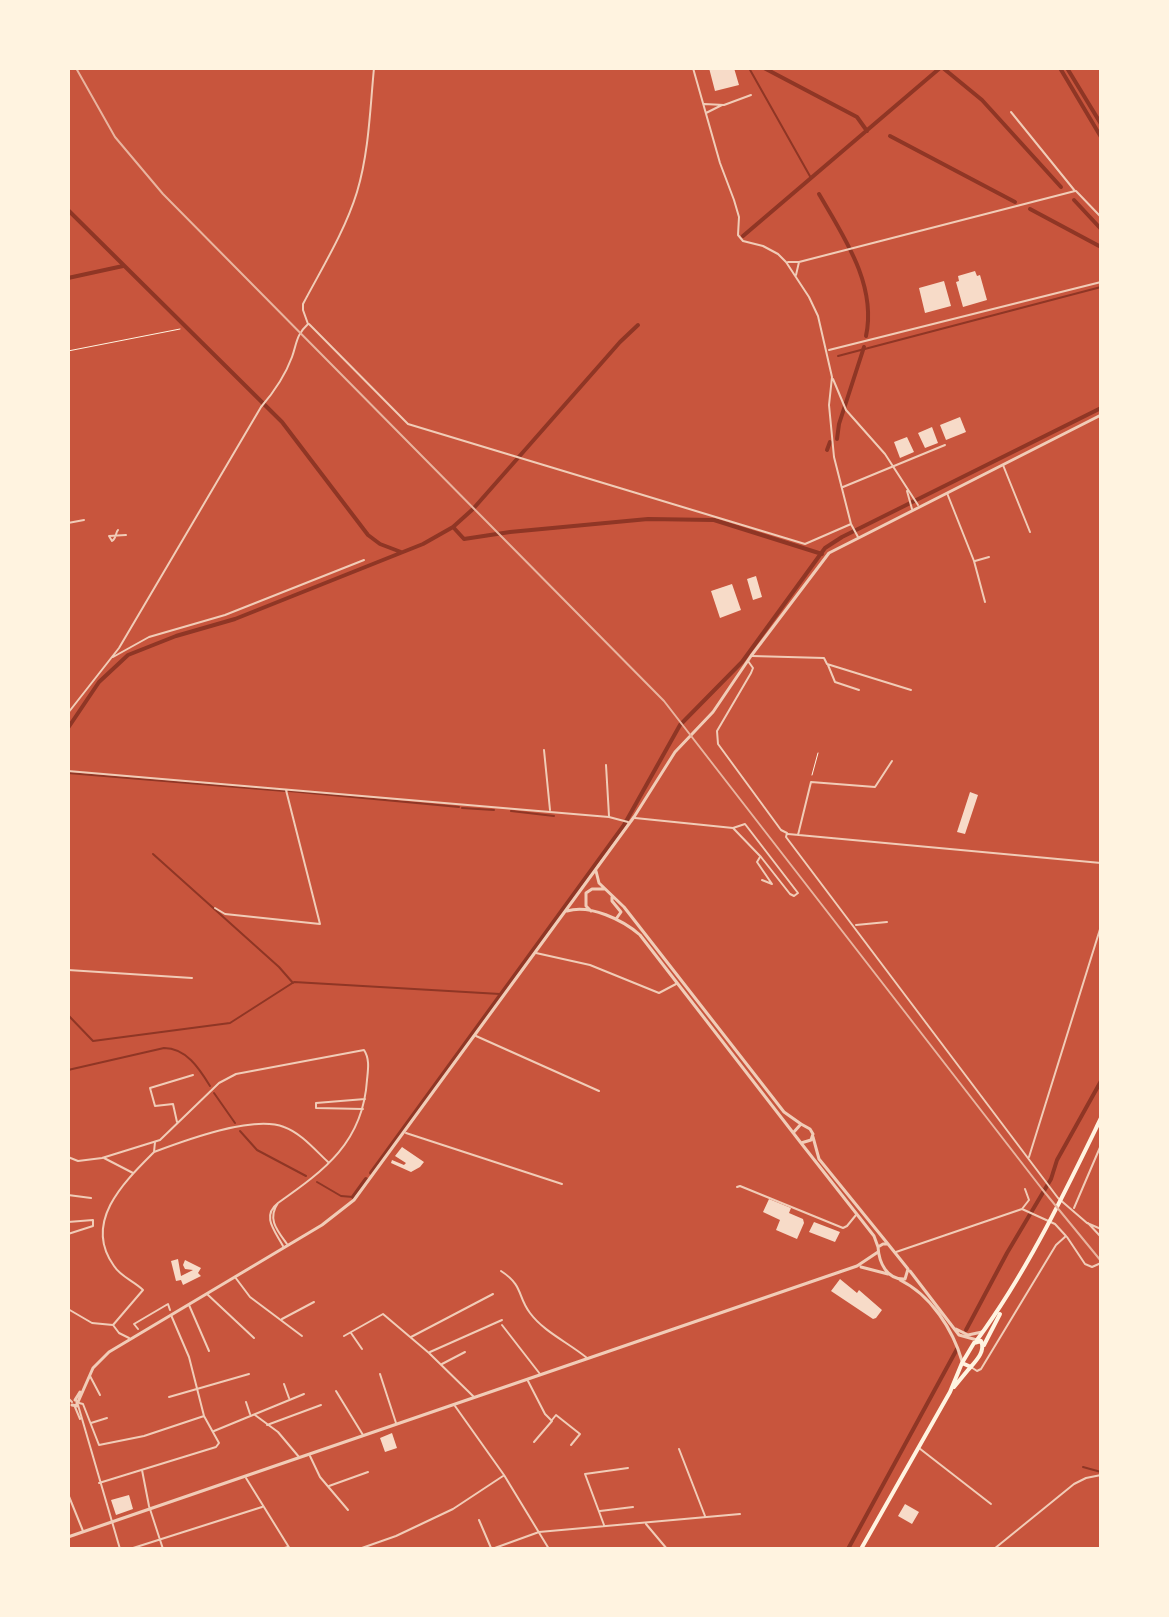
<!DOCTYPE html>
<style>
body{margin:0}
#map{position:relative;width:1169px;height:1617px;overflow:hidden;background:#c8553d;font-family:"Exo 2",sans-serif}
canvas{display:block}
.frame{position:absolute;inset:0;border:70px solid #fff3e0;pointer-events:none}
</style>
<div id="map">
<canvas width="1169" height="1617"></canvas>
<div class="frame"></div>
</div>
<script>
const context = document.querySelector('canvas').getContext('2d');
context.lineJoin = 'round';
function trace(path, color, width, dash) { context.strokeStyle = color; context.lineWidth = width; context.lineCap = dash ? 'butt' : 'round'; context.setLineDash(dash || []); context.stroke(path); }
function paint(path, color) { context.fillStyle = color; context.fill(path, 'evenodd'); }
trace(new Path2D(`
 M749 68 811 178
 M838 356 1101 287
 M68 773 285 791
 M289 791 459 807
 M462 808 494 810
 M511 811 554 816
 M153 854 279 967 293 983
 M68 1015 93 1041 230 1023 294 982 500 994
 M68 1070 164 1048C186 1048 199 1068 210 1086
 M214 1093 235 1123
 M240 1131 257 1150 306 1176
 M317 1182 341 1196 353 1197
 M1083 1467 1101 1472`), '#8f3625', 2);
trace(new Path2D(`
 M764 68 857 117 867 131
 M943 68 982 100 1061 187
 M1060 68 1101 137
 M1067 68 1101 124
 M890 136 1015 202
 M819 194C844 237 877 285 866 336
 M1074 200 1101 229
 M1030 209 1101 247
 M68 210 282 422 368 535 380 544 401 552
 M743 236 940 68
 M68 278 123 266
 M837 439 839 424 864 347
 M827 450 830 442
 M453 527 464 539 510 532 648 519 714 520 822 554
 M68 728 99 682 128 655 176 636 235 619 423 544 453 527 473 509 620 342 638 325
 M371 1173 624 825 680 725 742 662 825 548 842 537 1101 408
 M353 1197 366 1179
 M966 1330 1007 1253 1051 1179 1057 1160 1101 1081
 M848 1549 957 1349`), '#8f3625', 4);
paint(new Path2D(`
 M709 68H734L739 85 715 91Z
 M975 271 977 276 980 275 987 300 963 307 956 282 959 281 958 276Z
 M944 281 951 306 925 313 919 288Z
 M960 417 966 432 946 440 940 425Z
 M932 427 938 443 925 448 918 433Z
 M907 437 914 452 900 458 894 442Z
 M756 576 762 597 753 600 747 579Z
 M732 584 741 610 720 618 711 591Z
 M970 792 978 795 965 834 957 832Z
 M402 1147 424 1162 420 1167 411 1172 391 1163 392 1160 404 1165 406 1163 395 1156Z
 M769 1199 791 1208 789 1213 803 1219 804 1223 797 1239 776 1230 780 1220 763 1212Z
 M814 1222 840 1232 835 1242 809 1232Z
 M178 1259 181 1276 193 1270 185 1269 183 1265 185 1260 201 1268 198 1273 201 1276 183 1285 181 1280 176 1281 171 1261Z
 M840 1279 857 1293 859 1290 882 1310 876 1318 873 1319 831 1291Z
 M392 1433 397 1448 385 1452 380 1438Z
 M129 1495 133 1509 116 1515 111 1500Z
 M905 1504 919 1512 912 1524 898 1516Z`), '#f7dbc8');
trace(new Path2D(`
 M68 351 180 329
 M812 775 818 753`), '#fff3e0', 1);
trace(new Path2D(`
 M118 530C115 533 117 538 112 541L109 536 126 535
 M760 857 757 862 772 884 762 880
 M138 1329 134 1324 168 1304 170 1310`), '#f1ccb7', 2);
trace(new Path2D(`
 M693 68 720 163 734 200 739 217 738 235 743 241 763 246 778 254 786 262 809 297 818 316 832 377 829 405 834 457 851 524 858 537
 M68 69 70 68
 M704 104 724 105 751 95
 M706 113 722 105
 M1076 191 1100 216
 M788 262H799L1075 191 1011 112
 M796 275 799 262
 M309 324 408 424 805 544 851 524
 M829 350 1101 282
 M833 379 846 410 885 454 918 505
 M1003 465 1030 532
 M843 487 945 445
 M907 491 912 509
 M947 493 974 561 985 602
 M68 523 84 520
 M975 561 989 557
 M752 656 824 658 827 664 911 690
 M113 657 149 637 225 615 364 560
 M748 661 753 668 751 673 717 731 718 744 781 830 787 833 786 837 1058 1198 1087 1223 1101 1229
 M828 665 835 682 859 690
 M68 713 119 648 261 407C274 392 285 376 292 357 297 343 296 335 308 324L303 310V304C322 268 345 231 357 192 369 152 370 109 374 68
 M544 750 550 810
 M606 765 609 816
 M68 771 550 812 609 817 628 822
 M635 818 733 828 745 824 798 893 794 896 790 894 761 857 733 828
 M788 834 1101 863
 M798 835 811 782 875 787 892 761
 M215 908 225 914 320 924 286 790
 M856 925 887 922
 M536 953 590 965 659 993 676 984
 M68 970 192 978
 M476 1036 599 1091
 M363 1109 316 1108V1103L365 1099
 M177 1122 173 1104 155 1106 150 1088 193 1075
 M406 1133 562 1184
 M155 1142 154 1152C186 1140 253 1115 284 1127 301 1133 315 1150 328 1162
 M68 1157 78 1161 102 1158 160 1140 219 1083 236 1074 364 1050C370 1059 368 1070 367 1080 363 1142 325 1170 278 1203
 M1029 1157 1101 926
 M104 1158 133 1173
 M737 1187 740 1186 843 1228 847 1226 856 1215
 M68 1195 91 1198
 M1074 1208 1101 1145
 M68 1222 93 1220V1226L68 1234
 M1088 1223 1101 1237
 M1067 1237 1085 1264 1092 1267 1101 1263
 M283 1246C275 1231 261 1216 278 1203 267 1219 277 1230 287 1244
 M896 1252 1022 1209 1029 1200 1025 1189
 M501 1271C524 1286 517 1296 530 1313 544 1332 569 1343 587 1358
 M235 1277 250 1297 302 1336
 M207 1294 254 1338
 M189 1305 209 1351
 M68 1309 92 1323 113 1325 119 1333 129 1338
 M282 1319 314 1302
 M113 1325 143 1290C134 1281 121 1277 114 1266 82 1222 125 1181 154 1152
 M502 1325 540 1374
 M351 1333 362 1349
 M344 1336 383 1314 429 1353 474 1397
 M411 1337 493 1294
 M430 1352 502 1320
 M442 1364 465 1352
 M971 1367 977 1371 981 1369 1056 1245 1066 1236 1055 1224 1022 1209
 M380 1374 396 1423
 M90 1376 100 1395
 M528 1381 545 1414 552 1421 534 1442
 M284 1384 289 1398
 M336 1391 363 1435
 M169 1397 249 1374
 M68 1398 72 1402
 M246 1402 250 1414
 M79 1403 83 1404 99 1445 144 1436 204 1416
 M78 1405 120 1549
 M455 1406 504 1475 549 1549
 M75 1407 80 1419
 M255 1415 278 1432 299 1457
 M552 1420 556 1415 580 1434 571 1445
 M91 1423 107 1418
 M267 1425 321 1405
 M214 1431 304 1394
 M919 1448 991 1504
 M679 1449 705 1516
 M310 1456 320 1477 348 1510
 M142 1470 149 1506 163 1549
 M246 1478 290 1549
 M99 1483 216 1447 219 1443 204 1416 189 1357 171 1315
 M329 1486 368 1472
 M68 1494 83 1531
 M600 1511 633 1507
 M479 1520 491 1548
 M646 1524 667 1549
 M604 1525 585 1474 628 1468
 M130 1549 262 1507
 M281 1549 288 1547
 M359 1549 396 1536 453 1509 503 1476
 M492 1549 539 1532 740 1514
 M994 1549 1074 1484 1086 1478 1101 1475`), '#f1ccb7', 2);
trace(new Path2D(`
 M596 871 599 883 624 907 784 1112 801 1124
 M612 897V901L621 912 616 919
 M567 911C590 904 623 920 640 935L801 1143 811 1140 813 1134 810 1129 801 1124 793 1133
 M591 911 586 906V893L592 889H605
 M813 1137 819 1159 888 1244
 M801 1143 874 1236 878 1247
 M883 1244H888L908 1269 905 1279C887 1280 879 1263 878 1247Z
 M861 1267 888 1274
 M910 1271 959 1335 977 1340
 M900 1280C931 1295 953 1330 962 1361
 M956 1329 968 1335 982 1332
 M75 1400 80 1392
 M78 1402 93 1368 109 1352 322 1225 354 1200 634 817 675 752 713 712 751 656 829 553 1101 415
 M72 1405 77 1406V1401
 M68 1537 857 1266 878 1252`), '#f1ccb7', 3);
trace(new Path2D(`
 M977 1340C1027 1272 1064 1194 1101 1118
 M984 1345 1000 1314
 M954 1387 968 1370C975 1362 986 1352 981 1341L974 1343 962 1363 971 1367
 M861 1549 950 1392 962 1363`), '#fff3e0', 4);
trace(new Path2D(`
 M76 68 115 137 163 194 664 701 1042 1189 1101 1261`), '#e9b49f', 2);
</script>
